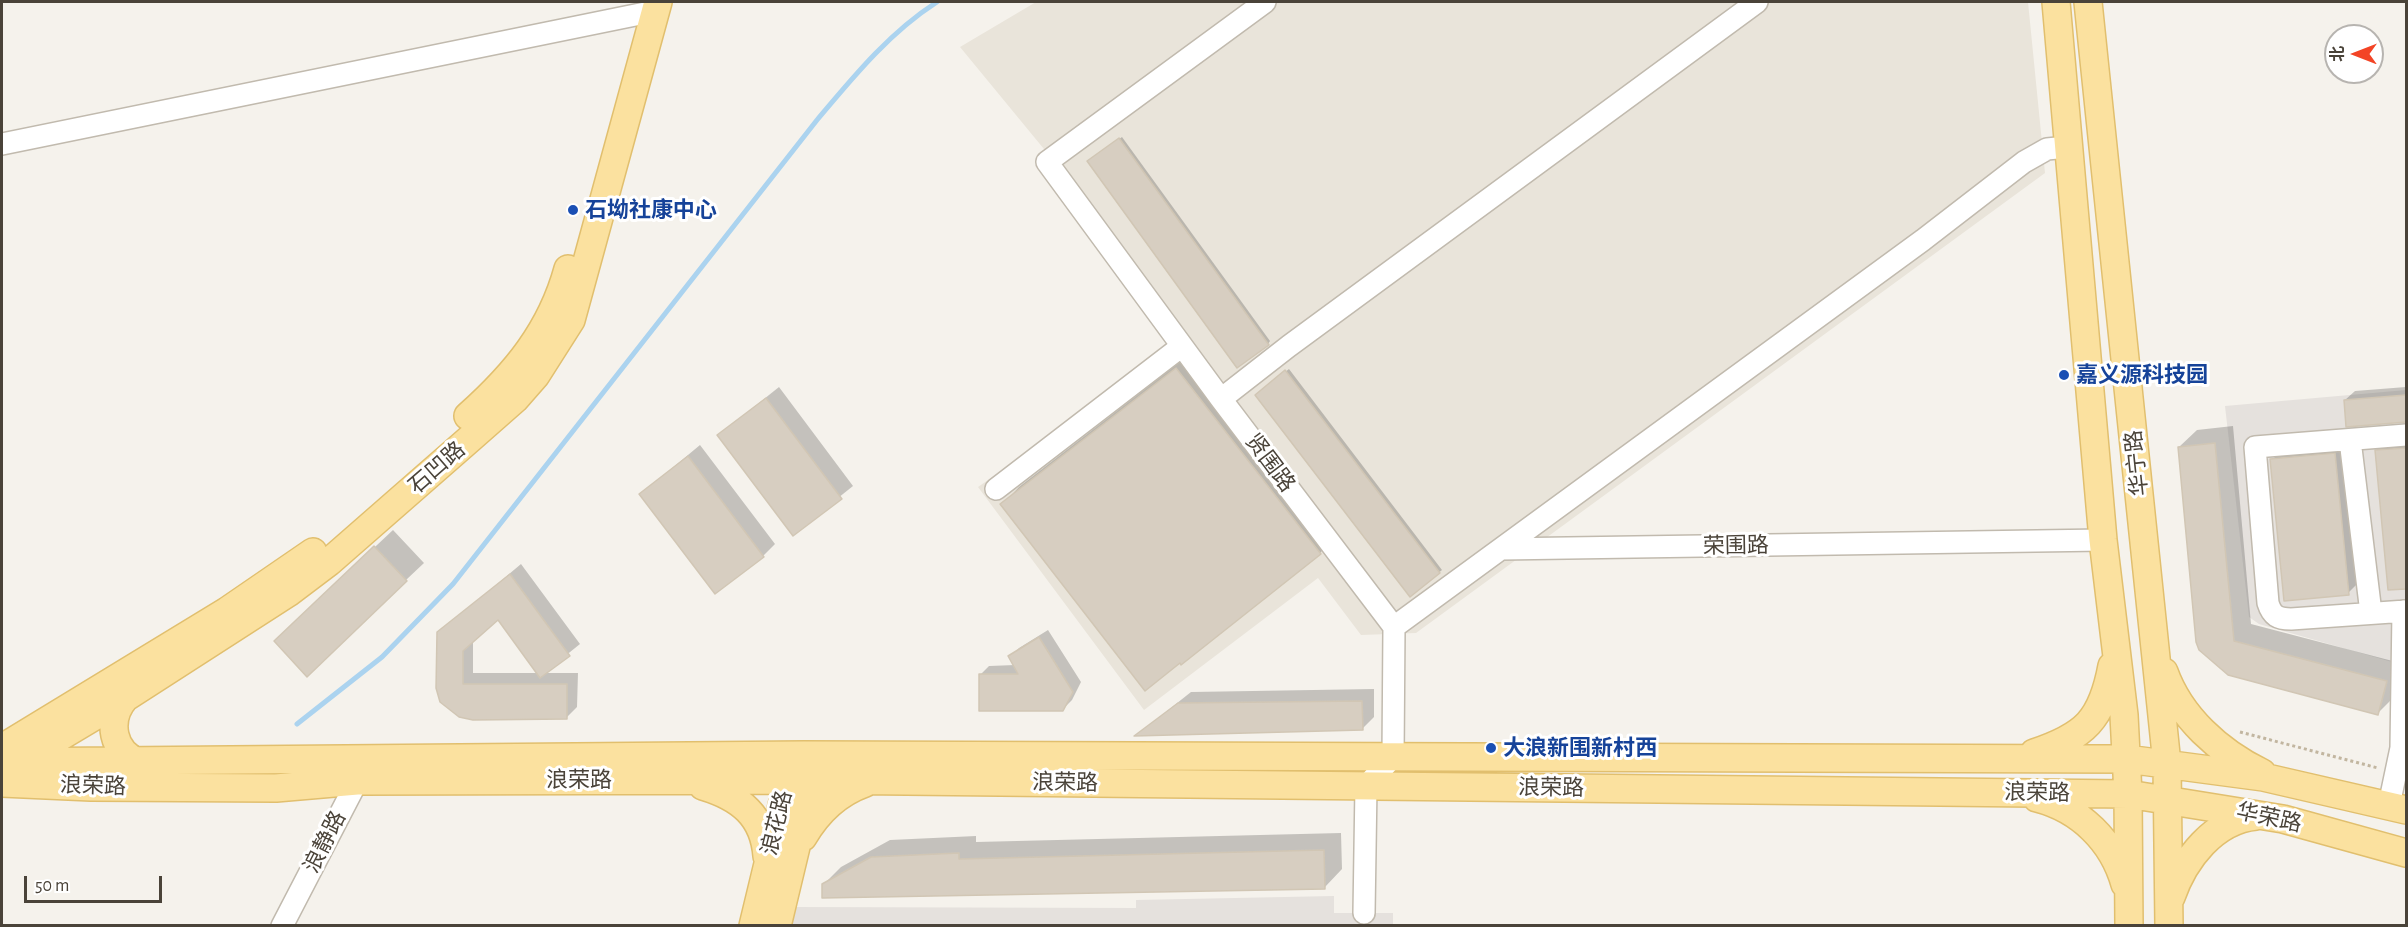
<!DOCTYPE html>
<meta charset="utf-8">
<style>
body{margin:0}
#map{position:relative;width:2408px;height:927px;overflow:hidden;background:#f5f2ec;font-family:"Alegreya Sans","Noto Sans SC",sans-serif}
canvas{display:block}
.frame{position:absolute;inset:0;border:3px solid #4a4339;pointer-events:none}
.north{position:absolute;left:2324px;top:24px;width:60px;height:60px;box-sizing:border-box;background:#fff;border:2px solid #b7b4b0;border-radius:50%;rotate:270deg;font-size:16px;font-weight:700;line-height:24px;text-align:center;color:#4a4339}
.north::after{content:'';display:block;margin:auto;width:21px;height:27px;background:#f34425;clip-path:polygon(50% 0,100% 100%,50% 72%,0 100%)}
.scale{position:absolute;left:24px;top:876px;width:138px;height:27px;box-sizing:border-box;border:3px solid #4a4339;border-top:0;padding-left:8px;font-size:18px;line-height:21px;white-space:nowrap;color:#4a4339;-webkit-text-stroke:4px #fff;paint-order:stroke}
</style>
<div id="map">
<canvas width="2408" height="927"></canvas>
<div class="frame"></div>
<div class="north">北</div>
<div class="scale">50 m</div>
</div>
<script>
const context = document.querySelector('canvas').getContext('2d');
context.lineJoin = 'round';
function paint(path, color) { context.fillStyle = color; context.fill(path, 'evenodd'); }
function trace(path, color, width, dash) { context.strokeStyle = color; context.lineWidth = width; context.lineCap = dash ? 'butt' : 'round'; context.setLineDash(dash || []); context.stroke(path); }
function write(font, color, halo, rows, align = 'center') {
  context.font = font + ' "Alegreya Sans","Noto Sans SC",sans-serif'; context.lineWidth = 6; context.setLineDash([]); context.textBaseline = 'middle'; context.strokeStyle = halo; context.fillStyle = color; for (const [text, x, y, turn = 0] of rows) {
    context.save(); context.translate(x, y); context.rotate((+turn || 0) * Math.PI / 180); context.textAlign = isNaN(turn) ? turn : align; if (halo) context.strokeText(text, 0, 0); context.fillText(text, 0, 0); context.restore();
  }
}
paint(new Path2D(`
 M1036 2H2028L2045 173 1416 633 1361 635 1318 578 1144 710 978 487 1182 346 1053 160 960 47Z`), '#e9e4da');
paint(new Path2D(`
 M2406 390V666L2259 624 2249 617 2225 406Z
 M1334 896V913H1393V925L792 926 795 907 1136 908V900Z`), '#e5e1dd');
paint(new Path2D(`
 M1122 137 1270 341 1268 344 1092 159Z
 M1194 351 1337 535 1320 553 1182 663 1002 505 1019 487Z
 M1289 369 1442 570 1410 595 1259 392Z
 M779 387 853 486 793 534 719 435Z
 M2406 387V421L2345 400 2355 391Z
 M2233 426 2251 624 2404 664 2395 696 2378 713 2235 676 2179 447 2197 430Z
 M2406 439V587L2390 589 2376 451 2385 442Z
 M700 445 775 544 763 556 641 494Z
 M2343 445 2357 584 2348 593 2272 460 2281 451Z
 M393 530 424 563 406 580 293 624Z
 M521 564 580 644 544 673H578L577 707 566 718 473 719 439 633ZM498 618 539 673H473V640Z
 M1048 630 1081 682 1072 700 1062 710 980 675 989 666 1015 665 1010 657 1019 648Z
 M1374 689V717L1362 729 1138 734 1191 692Z
 M1341 833 1342 869 1325 887 823 885 841 867 890 840 976 836V842Z`), '#0003');
trace(new Path2D(`
 M297 724 382 657 453 584 817 120C854 76 889 33 937 2`), '#abd3ef', 5);
const building = new Path2D(`
 M1119 138 1269 345 1237 368 1087 161Z
 M1176 368 1321 554 1181 665 1180 663 1145 691 1000 504Z
 M1285 370 1440 573 1410 597 1255 395Z
 M2406 395V422L2346 427 2344 400Z
 M766 398 842 499 793 536 717 435Z
 M2215 443 2234 641 2387 681 2378 715 2228 675 2199 650 2196 642 2178 447Z
 M2406 448V589L2388 590 2375 450Z
 M2335 453 2349 595 2284 601 2270 459Z
 M688 456 764 557 715 594 639 494Z
 M374 546 407 581 307 677 274 641Z
 M510 574 570 656 540 678 498 620 463 651V684H567V719L473 720 459 717 440 702 436 688 437 632Z
 M1039 637 1073 692 1063 711H979V674H1018L1008 656Z
 M1362 701 1363 730 1134 736 1178 703Z
 M1324 850 1325 889 822 898V884L871 857 959 853V859Z`);
paint(building, '#d7cec1');
trace(building, '#d1c6b4', 1.5);
const minor = new Path2D(`
 M1265 2 1047 162 1221 399 1394 627 1393 757 1366 786 1364 913
 M2 144 655 11
 M1221 399 1289 346 1757 2
 M2406 435 2255 447 2268 603C2272 616 2278 619 2291 619L2406 611
 M2350 440 2371 613
 M996 489 1182 346
 M1501 549 2103 540
 M1394 627 1923 240 2024 162 2047 149 2067 147
 M2389 805 2401 748 2403 611
 M282 926 363 770`);
const major = new Path2D(`
 M2056 2 2103 540 2124 715 2128 794 2129 926
 M2088 2 2167 764 2169 926
 M468 416C515 374 551 331 568 269
 M2164 672C2180 717 2219 752 2262 773
 M125 698C106 720 112 753 140 763
 M2 748 227 611 313 552
 M2034 753C2085 736 2102 720 2112 666
 M2 762 804 755 2127 759 2263 777 2406 810
 M18 762 125 698 288 593 329 562 473 436 515 399 536 375 571 320 658 2
 M2 783 91 787 276 788 357 781 812 780 2128 794 2283 819 2406 853
 M703 786C740 797 764 816 767 856
 M2037 798C2080 809 2113 841 2125 884
 M803 837C818 811 837 793 865 783
 M2171 897C2184 859 2214 820 2256 816
 M753 926 788 781 797 767
 M777 926 812 780 807 764`);
trace(minor, '#c1baae', 24);
trace(major, '#e1bf6e', 30);
trace(new Path2D(`
 M2240 732 2378 768`), '#c2b6a0', 3, [3, 3]);
trace(minor, '#fff', 21);
trace(major, '#fbe19f', 27);
for (const [x, y, r, color] of [
 [573,210,6,"#1a4fb4"],
 [2064,375,6,"#1a4fb4"],
 [1491,748,6,"#1a4fb4"]
]) { const dot = new Path2D(); dot.arc(x, y, r, 0, 2 * Math.PI); context.fillStyle = color; context.fill(dot); trace(dot, '#fff', 2); }
write('bold 22px', '#164399', '#fff', [
 ["石坳社康中心",585,210],
 ["嘉义源科技园",2076,375],
 ["大浪新围新村西",1503,748]
], 'left');
write('22px', '#4a4339', '#fff', [
 ["贤围路",1270,463,53],
 ["华宁路",2137,463,-96],
 ["石凹路",437,468,-41],
 ["荣围路",1736,546,-1],
 ["浪荣路",579,780],
 ["浪荣路",1065,783,1],
 ["浪荣路",93,786,2],
 ["浪荣路",1551,788,1],
 ["浪荣路",2037,793,1],
 ["华荣路",2269,818,12],
 ["浪花路",777,823,-76],
 ["浪静路",325,842,-63]
]);
</script>
